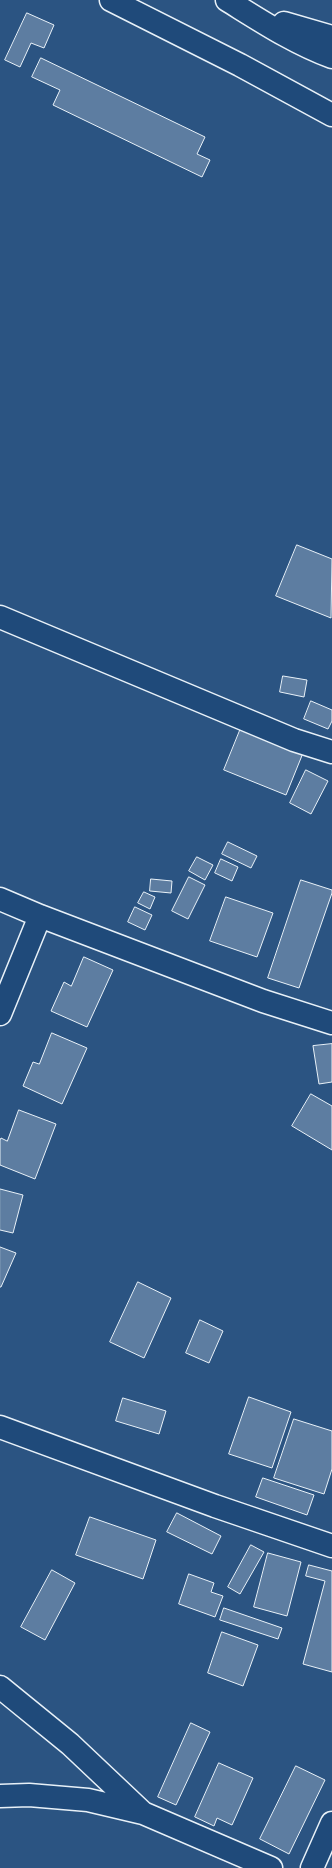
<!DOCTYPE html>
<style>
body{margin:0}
canvas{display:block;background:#2b5482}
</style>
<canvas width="332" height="1868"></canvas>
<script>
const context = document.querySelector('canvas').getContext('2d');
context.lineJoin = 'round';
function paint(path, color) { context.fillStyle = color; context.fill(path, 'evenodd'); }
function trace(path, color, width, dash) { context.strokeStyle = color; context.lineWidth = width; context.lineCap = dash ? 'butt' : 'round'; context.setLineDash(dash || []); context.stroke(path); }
const building = new Path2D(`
 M27 13 54 25 44 48 31 43 20 67 5 60Z
 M41 58 205 137 197 154 210 160 202 177 53 105 60 90 32 77Z
 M297 545 332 559 331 618 276 596Z
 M283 676 307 680 304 697 280 692Z
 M311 701 332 710V721L328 729 304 719Z
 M241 728 303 753 286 795 224 770Z
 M306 770 328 781 311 814 290 803Z
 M228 842 257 856 251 868 222 854Z
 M197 857 213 865 205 880 189 871Z
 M221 859 238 867 232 881 215 873Z
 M189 877 205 885 188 919 172 911Z
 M151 879 172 881 171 893 150 891Z
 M301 880 332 890V893L299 988 268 978Z
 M144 892 155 897 150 909 138 903Z
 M226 897 273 913 257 957 210 941Z
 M135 907 152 915 145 930 128 922Z
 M84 957 113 970 87 1027 51 1011 64 982 71 986Z
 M52 1033 87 1048 62 1104 23 1086 33 1062 39 1064Z
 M332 1044V1082L319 1084 313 1046Z
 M311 1094 332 1106V1150L292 1126Z
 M19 1110 56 1124 35 1179 0 1165V1140L1 1138 7 1141Z
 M0 1189 23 1195 13 1233 0 1230Z
 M0 1247 16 1253 1 1287H0Z
 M138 1282 171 1298 144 1358 110 1342Z
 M200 1320 223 1331 209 1363 186 1353Z
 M249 1397 291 1412 272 1468 229 1454Z
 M123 1398 166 1411 159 1434 116 1421Z
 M294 1419 332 1431V1469L324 1494 274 1478Z
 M263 1478 314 1495 307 1515 256 1497Z
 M177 1513 221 1536 212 1554 167 1532Z
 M90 1517 156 1540 143 1579 76 1555Z
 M251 1545 264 1552 240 1594 228 1587Z
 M268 1553 301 1562 287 1616 254 1607Z
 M309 1565 332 1571V1672L303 1664 325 1581 306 1576Z
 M52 1570 75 1583 45 1640 21 1627Z
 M189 1574 214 1583 211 1592 223 1596 215 1617 179 1604Z
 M224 1608 282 1628 278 1639 220 1620Z
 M222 1632 258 1645 243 1686 208 1673Z
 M191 1723 210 1732 176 1805 158 1797Z
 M219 1763 253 1778 232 1825 217 1818 214 1826 195 1817Z
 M296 1766 325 1780 289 1854 260 1839Z`);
paint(building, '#5d7da1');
trace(building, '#e8f1f8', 1);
const minor = new Path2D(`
 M111 0 240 65 332 115
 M0 617 294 740 332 752
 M0 899 40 916 263 1001 332 1023
 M0 1014 40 916
 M0 1427 215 1506 332 1546
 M0 1687 70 1744 142 1812
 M0 1796 29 1795 88 1800 143 1813 271 1868
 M312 1868 332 1823`);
const primary = new Path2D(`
 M227 0C261 21 294 43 332 57
 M284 23 332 37`);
trace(minor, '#e8f1f8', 25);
trace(primary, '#e8f1f8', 25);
trace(minor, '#1f4a7a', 22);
trace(primary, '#1f4a7a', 22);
</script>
